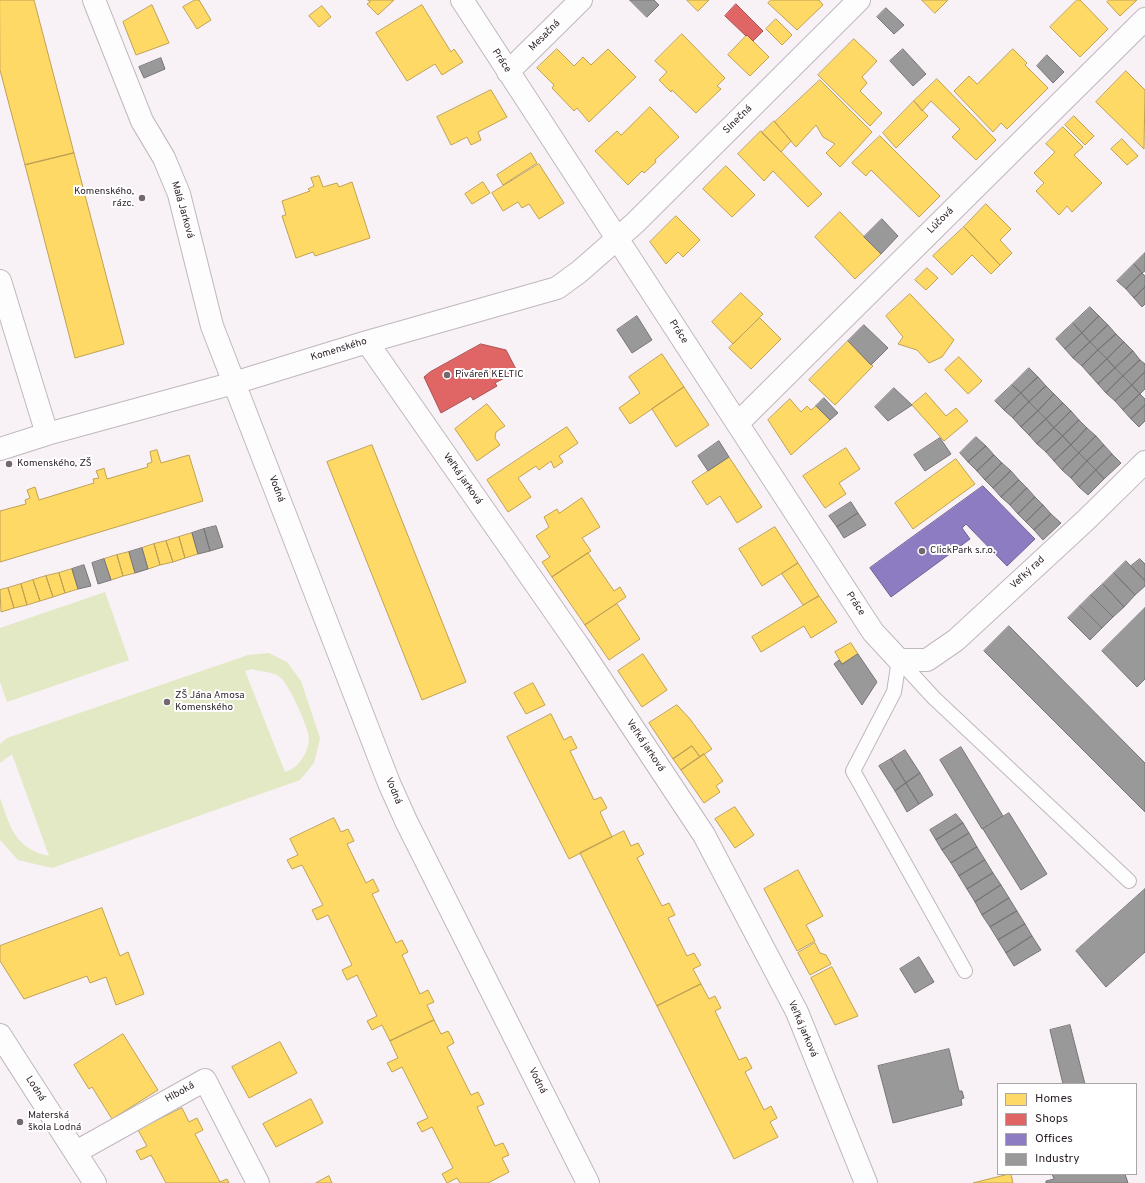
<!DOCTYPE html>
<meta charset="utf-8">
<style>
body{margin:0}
#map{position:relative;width:1145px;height:1183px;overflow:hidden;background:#f8f1f6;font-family:Overpass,sans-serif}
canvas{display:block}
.legend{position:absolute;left:997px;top:1083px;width:140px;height:92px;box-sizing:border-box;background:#fff;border:1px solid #aaa5a9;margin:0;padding:5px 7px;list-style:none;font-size:12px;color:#2b1f28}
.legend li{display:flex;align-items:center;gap:8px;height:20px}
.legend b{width:20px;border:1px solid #aaa5a9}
</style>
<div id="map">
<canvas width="1145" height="1183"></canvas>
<ul class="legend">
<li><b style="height:11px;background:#ffd966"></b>Homes</li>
<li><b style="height:11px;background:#e06666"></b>Shops</li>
<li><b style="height:11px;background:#8e7cc3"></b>Offices</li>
<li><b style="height:11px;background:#999"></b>Industry</li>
</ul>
</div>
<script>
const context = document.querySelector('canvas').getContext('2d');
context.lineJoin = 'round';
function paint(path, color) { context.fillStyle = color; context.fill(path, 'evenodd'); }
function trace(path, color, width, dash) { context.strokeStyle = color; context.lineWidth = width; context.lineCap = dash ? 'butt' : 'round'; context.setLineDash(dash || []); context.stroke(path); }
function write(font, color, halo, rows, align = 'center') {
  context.font = font + ' Overpass,sans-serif'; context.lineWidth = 4; context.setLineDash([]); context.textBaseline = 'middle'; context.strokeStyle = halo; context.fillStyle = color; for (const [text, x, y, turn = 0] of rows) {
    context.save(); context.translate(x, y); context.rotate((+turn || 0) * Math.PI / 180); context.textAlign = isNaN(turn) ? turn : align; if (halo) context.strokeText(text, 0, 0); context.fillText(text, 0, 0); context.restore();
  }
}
paint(new Path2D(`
 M105 592 129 660 7 702 0 682V628Z
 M269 653 287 662 301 681 320 738 314 763 300 780 52 868 18 860 0 840V798C11 828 14 848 49 856L12 754 0 763V744L7 738 248 655ZM251 669C259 671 275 672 281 678 289 685 309 728 309 739 308 753 299 768 285 772L245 671Z`), '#e3e9c4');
const homes = new Path2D(`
 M0 0H34L74 153 25 165 0 70Z
 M195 0H199L211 20 197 29 183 7Z
 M368 0H394L378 15 367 4 370 2Z
 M687 0H709L698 11Z
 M771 0H819L823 5 797 30 768 3Z
 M922 0H948L935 13Z
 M1077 0H1080L1108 29 1080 57 1050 27Z
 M1109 0H1137L1120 16 1107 2Z
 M152 5 169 43 136 55 123 22Z
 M422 5 451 52 454 49 463 62 442 75 435 64 407 81 376 33Z
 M322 6 331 17 319 27 309 16Z
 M776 19 792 35 782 45 766 29Z
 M682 34 725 78 717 86 721 89 696 113 672 90 671 92 659 80 667 72 655 61Z
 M747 35 769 57 750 76 728 55Z
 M854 39 877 61 862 77 867 83 860 91 882 113 870 126 818 75Z
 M557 49 574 66 583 57 591 65 608 49 636 77 589 122 577 108 574 111 552 88 554 85 537 68Z
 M1013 49 1027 63 1025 65 1048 88 1007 129 1001 123 993 132 954 91 969 76 977 84Z
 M1126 71 1145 90 1144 149 1096 102Z
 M937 79 996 140 976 160 952 137 960 129 931 101 922 111 914 101Z
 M820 80 872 132 840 167 826 153 835 144 823 137 816 125 796 147 775 122Z
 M491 90 507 117 478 132 481 140 471 145 467 137 451 145 437 117Z
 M914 101 928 116 896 148 883 133Z
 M650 107 679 137 655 160 656 162 644 173 642 171 628 185 595 151 617 131 621 135Z
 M1074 116 1094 136 1085 145 1065 125Z
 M774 121 791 141 781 152 762 133Z
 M1063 127 1083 147 1074 155 1102 183 1072 212 1067 206 1059 215 1036 191 1044 183 1034 173 1055 152 1046 144Z
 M761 131 822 194 808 207 773 171 764 181 738 154Z
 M880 136 940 196 919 217 871 170 866 176 852 163Z
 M1122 139 1138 156 1127 165 1111 149Z
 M74 153 124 344 75 358 25 165Z
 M531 153 537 163 503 185 497 175Z
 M539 164 564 203 539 219 529 204 522 208 518 202 503 211 492 193Z
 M726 166 755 195 732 217 703 189Z
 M319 176 323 187 337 183 339 187 352 182 370 238 315 256 313 252 296 258 282 216 286 215 282 201 310 191 308 189 314 186 311 178Z
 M483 182 490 193 472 204 465 194Z
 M986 204 1011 229 1000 240 1012 253 1000 265 964 227Z
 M840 212 881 254 855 279 815 237Z
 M676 216 700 240 683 257 678 252 666 264 650 242Z
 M964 227 1000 265 991 274 972 255 952 275 933 256Z
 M927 268 938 278 926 290 915 280Z
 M741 293 763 314 733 344 712 322Z
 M910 294 954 340 942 357 929 363 917 350 898 344 903 337 886 316Z
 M760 318 781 339 751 369 729 348Z
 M848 341 873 366 835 405 809 380Z
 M662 354 684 387 630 424 619 408 640 393 629 377Z
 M959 357 982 381 968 394 945 370Z
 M684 387 709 425 676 447 652 409Z
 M926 393 946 416 956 408 968 421 944 441 912 405Z
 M790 399 801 412 807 406 811 410 816 406 830 420 791 455 768 420Z
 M487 404 505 426 496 432 495 438 500 445 477 461 455 429Z
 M567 427 578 443 559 456 563 462 554 468 551 461 539 470 536 466 518 478 531 497 508 512 487 480Z
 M372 445 466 682 422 700 327 462Z
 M846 448 860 469 839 483 846 494 825 508 803 476Z
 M157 450 161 463 189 455 203 501 0 562V511L26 504 25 500 30 498 27 490 35 487 39 500 94 483 93 479 99 478 96 471 102 469 104 468 107 479 148 467 147 464 152 462 150 452Z
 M729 457 762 507 737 523 720 496 707 505 692 482Z
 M956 459 975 484 913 529 895 503Z
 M582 498 600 527 582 538 591 551 552 577 542 562 550 557 536 536 549 527 544 517 557 509 559 513Z
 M775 527 798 563 762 586 739 549Z
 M192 533 198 554 185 558 179 537Z
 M179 537 185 558 173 562 166 541Z
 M166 541 173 562 160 565 154 544Z
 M154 544 160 565 148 569 142 548Z
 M129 552 135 573 123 576 117 555Z
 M588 553 614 591 620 587 626 597 585 625 552 577Z
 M117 555 123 576 111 580 104 559Z
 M798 563 819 596 803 605 782 574Z
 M72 569 78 589 65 593 59 573Z
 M59 573 65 593 53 597 46 576Z
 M46 576 53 597 40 601 33 580Z
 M33 580 40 601 27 605 21 584Z
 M21 584 27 605 14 608 8 588Z
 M8 588 14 608 1 612 0 590Z
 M819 596 837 622 811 638 804 626 761 652 752 637Z
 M617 604 640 639 609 660 585 625Z
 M851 643 858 654 842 664 835 652Z
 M643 654 667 690 642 707 618 671Z
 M533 683 545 705 526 714 514 693Z
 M677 705 690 719 712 749 700 757 692 746 673 759 649 723Z
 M551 714 564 740 571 736 577 748 570 751 594 800 601 797 607 808 600 812 612 837 569 859 507 737Z
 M692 746 700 757 681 770 673 759Z
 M704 754 723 781 716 786 720 792 704 803 681 770Z
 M735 807 754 835 735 848 715 819Z
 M334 818 341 832 348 829 354 841 347 844 366 883 373 879 379 891 372 894 396 943 402 940 408 952 402 955 420 994 428 990 434 1002 427 1005 434 1020 390 1041 382 1025 372 1030 367 1021 377 1016 357 975 347 980 342 970 352 965 328 915 317 920 312 910 323 905 302 865 292 869 287 860 298 855 290 839Z
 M624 831 631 846 638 843 644 854 637 858 662 906 669 903 675 915 668 918 687 956 694 953 701 965 693 969 701 984 657 1006 580 853Z
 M798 870 823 916 806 925 815 941 797 951 764 889Z
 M102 908 120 956 128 952 144 994 116 1005 106 977 90 983 87 976 24 999 0 961V946Z
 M815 943 820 953 826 955 831 964 810 975 798 953Z
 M832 967 858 1016 835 1025 811 978Z
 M701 984 709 999 715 996 721 1008 715 1011 739 1060 746 1057 752 1068 745 1072 764 1110 771 1106 777 1118 770 1122 778 1137 734 1159 657 1006Z
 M434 1020 441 1034 448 1031 451 1036 454 1043 447 1047 471 1095 478 1092 484 1104 477 1107 495 1146 503 1143 509 1155 502 1158 509 1172 488 1183H460L457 1178 447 1183 442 1174 453 1168 432 1127 422 1132 417 1123 428 1118 402 1067 392 1072 387 1063 398 1058 390 1041Z
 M123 1034 158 1090 112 1119 92 1087 89 1089 74 1065Z
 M280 1042 297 1073 249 1098 232 1067Z
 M311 1099 323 1123 276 1147 263 1124Z
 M182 1108 189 1122 197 1118 203 1130 195 1134 220 1182 227 1179 229 1183H166L151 1155 141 1160 136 1151 147 1146 138 1130Z
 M1011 1174 1013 1183H973L1009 1174Z
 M329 1176 332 1183H316Z`);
paint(homes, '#ffd966');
trace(homes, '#bfa153', 1);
const shops = new Path2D(`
 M736 4 763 31 753 41 747 35 746 36 725 16Z
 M481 344 506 350 517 371 495 383 497 386 473 400 471 396 441 413 424 377 430 372Z`);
paint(shops, '#e06666');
trace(shops, '#aa5153', 1);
const offices = new Path2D(`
 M983 486 1035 539 1007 566 966 524 962 528 970 539 891 597 870 568Z`);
paint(offices, '#8e7cc3');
trace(offices, '#706094', 1);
const industry = new Path2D(`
 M630 0H654L659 5 647 17Z
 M886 8 904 25 894 34 877 17Z
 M903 49 926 74 913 86 890 61Z
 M1047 55 1064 72 1053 83 1037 66Z
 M161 58 165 69 144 78 139 67Z
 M882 219 898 236 881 254 864 237Z
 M1145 253V271L1142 273 1134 264Z
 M1134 264 1142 273 1126 289 1117 281Z
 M1142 273 1145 276V287L1134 298 1126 289Z
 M1145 287V304L1142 307 1134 298Z
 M1090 307 1099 316 1082 333 1073 323Z
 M637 316 652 340 632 353 617 330Z
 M1099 316 1108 325 1090 342 1082 333Z
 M1073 323 1082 333 1065 349 1056 339Z
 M864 325 888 348 871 365 848 341Z
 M1108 325 1116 334 1098 350 1090 342Z
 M1082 333 1090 342 1073 358 1065 349Z
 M1116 334 1124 342 1107 359 1098 350Z
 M1090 342 1098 350 1082 366 1073 358Z
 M1124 342 1133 351 1115 368 1107 359Z
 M1098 350 1107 359 1090 375 1082 366Z
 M1133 351 1140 360 1123 376 1115 368Z
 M1107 359 1115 368 1098 384 1090 375Z
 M1140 360 1145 364V372L1132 385 1123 376Z
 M1029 368 1038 377 1021 393 1012 385Z
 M1115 368 1123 376 1106 393 1098 384Z
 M1145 372V389L1140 394 1132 385Z
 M1123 376 1132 385 1115 401 1106 393Z
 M1038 377 1046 386 1029 402 1021 393Z
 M1012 385 1021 393 1004 410 995 401Z
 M1132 385 1140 394 1123 410 1115 401Z
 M1046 386 1054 394 1038 411 1029 402Z
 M894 388 912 405 888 421 875 407Z
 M1021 393 1029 402 1013 418 1004 410Z
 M1054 394 1063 403 1046 419 1038 411Z
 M1140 394 1145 399V405L1131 419 1123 410Z
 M824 398 838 413 830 420 816 406Z
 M1029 402 1038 411 1021 427 1013 418Z
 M1063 403 1071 411 1054 428 1046 419Z
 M1145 405V421L1139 427 1131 419Z
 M1038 411 1046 419 1029 435 1021 427Z
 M1071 411 1079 420 1063 436 1054 428Z
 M1046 419 1054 428 1037 444 1029 435Z
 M1079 420 1087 428 1071 445 1063 436Z
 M1054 428 1063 436 1046 452 1037 444Z
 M1087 428 1096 436 1079 453 1071 445Z
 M1063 436 1071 445 1054 461 1046 452Z
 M1096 436 1104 445 1087 461 1079 453Z
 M976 437 986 446 968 462 960 453Z
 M940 438 951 454 925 471 914 455Z
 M719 441 729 457 708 471 698 456Z
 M1071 445 1079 453 1062 470 1054 461Z
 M1104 445 1112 454 1096 470 1087 461Z
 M986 446 994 455 977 471 968 462Z
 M1079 453 1087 461 1071 478 1062 470Z
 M1112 454 1121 463 1104 479 1096 470Z
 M994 455 1002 463 985 480 977 471Z
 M1087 461 1096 470 1079 487 1071 478Z
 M1002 463 1011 471 993 488 985 480Z
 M1096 470 1104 479 1088 495 1079 487Z
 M1011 471 1019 480 1001 497 993 488Z
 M1019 480 1027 488 1010 505 1001 497Z
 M1027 488 1035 497 1018 514 1010 505Z
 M1035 497 1043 505 1026 522 1018 514Z
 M851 502 858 513 837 527 829 516Z
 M1043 505 1051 514 1034 530 1026 522Z
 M858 513 866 525 844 538 837 527Z
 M1051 514 1061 523 1043 540 1034 530Z
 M216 526 223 547 210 551 204 529Z
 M204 529 210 551 198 554 192 533Z
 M142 548 148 569 135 573 129 552Z
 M104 559 111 580 98 584 92 563Z
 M1140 559 1145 564V581L1131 566Z
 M1126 561 1145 581V586L1135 595 1114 573Z
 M84 565 91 586 78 589 72 569Z
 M1114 573 1135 595 1124 607 1103 584Z
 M1103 584 1124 607 1113 617 1091 595Z
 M1091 595 1113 617 1102 628 1080 606Z
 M1080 606 1102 628 1090 640 1068 618Z
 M1145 608V679L1137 687 1102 651Z
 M1009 626 1145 763V812L984 651Z
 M858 654 877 682 862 705 834 664 839 660 842 664Z
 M961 747 1003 816 982 829 940 760Z
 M905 750 920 773 906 783 891 759Z
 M891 759 906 783 895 791 879 766Z
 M920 773 933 795 919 804 906 783Z
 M906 783 919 804 907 812 895 791Z
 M1009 813 1047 874 1021 890 983 829Z
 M956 814 963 823 936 840 930 830Z
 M963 823 969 833 942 850 936 840Z
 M969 833 977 847 951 863 942 850Z
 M977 847 985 860 959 876 951 863Z
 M985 860 993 873 967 889 959 876Z
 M993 873 1001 885 975 902 967 889Z
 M1001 885 1009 898 982 915 975 902Z
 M1145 889V952L1106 987 1076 951Z
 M1009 898 1017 911 990 927 982 915Z
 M1017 911 1025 924 998 940 990 927Z
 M1025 924 1032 936 1006 953 998 940Z
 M1032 936 1041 950 1014 966 1006 953Z
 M919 957 934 982 915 993 900 969Z
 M1070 1025 1085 1084H1063L1050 1030Z
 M949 1049 959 1091H962L964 1098 961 1099 962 1105 893 1123 878 1066Z
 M1052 1174H1125L1128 1183H1046V1181L1054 1179Z`);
paint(industry, '#999');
trace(industry, '#787477', 1);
const lane = new Path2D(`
 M899 660 894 692 853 771 965 971
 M899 660 934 698 1129 881`);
const street = new Path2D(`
 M94 0 142 121 164 158 179 194 212 326 389 783 407 823 588 1183
 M462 0 873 632 899 660H927L956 640 1086 520 1145 462
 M508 72 581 0
 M0 281 47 434
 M367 342 578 645 704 835 797 1012 866 1183
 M738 423 1145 19
 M0 449 47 434 234 383 367 342 557 288 579 272 635 223 859 0
 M0 1035 95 1183
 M76 1152 205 1080 258 1183`);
trace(lane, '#c0b7be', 16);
trace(street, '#c0b7be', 24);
trace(lane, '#fefdfe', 14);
trace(street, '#fefdfe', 22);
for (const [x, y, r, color] of [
 [142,198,4,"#736870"],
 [447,375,4,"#736870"],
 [9,464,4,"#736870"],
 [922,551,4,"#736870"],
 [167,702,4,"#736870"],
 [20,1122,4,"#736870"]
]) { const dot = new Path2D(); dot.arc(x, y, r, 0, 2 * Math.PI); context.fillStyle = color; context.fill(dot); trace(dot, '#fff', 1.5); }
write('10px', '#2b1f28', '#fff', [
 ["Mesačná",545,36,-45],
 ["Práce",501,61,57],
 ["Slnečná",738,120,-45],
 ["Malá Jarková",182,210,74],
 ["Lúčová",941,221,-45],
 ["Práce",678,332,57],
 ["Komenského",339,350,-17],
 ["Veľká jarková",462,479,55],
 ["Vodná",276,489,69],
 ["Veľký rad",1028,573,-43],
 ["Práce",855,604,57],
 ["Veľká jarková",645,746,56],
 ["Vodná",393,791,67],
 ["Veľká jarková",802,1029,67],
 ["Vodná",537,1081,63],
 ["Lodná",35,1089,57],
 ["Hlboká",180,1093,-29]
]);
write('10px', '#2b1f28', '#fff', [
 ["Komenského,",134,192,"right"],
 ["rázc.",134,204,"right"],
 ["Piváreň KELTIC",455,375],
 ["Komenského, ZŠ",17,464],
 ["ClickPark s.r.o.",930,551],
 ["ZŠ Jána Amosa",175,696],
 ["Komenského",175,708],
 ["Materská",28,1116],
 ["škola Lodná",28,1128]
], 'left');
</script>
